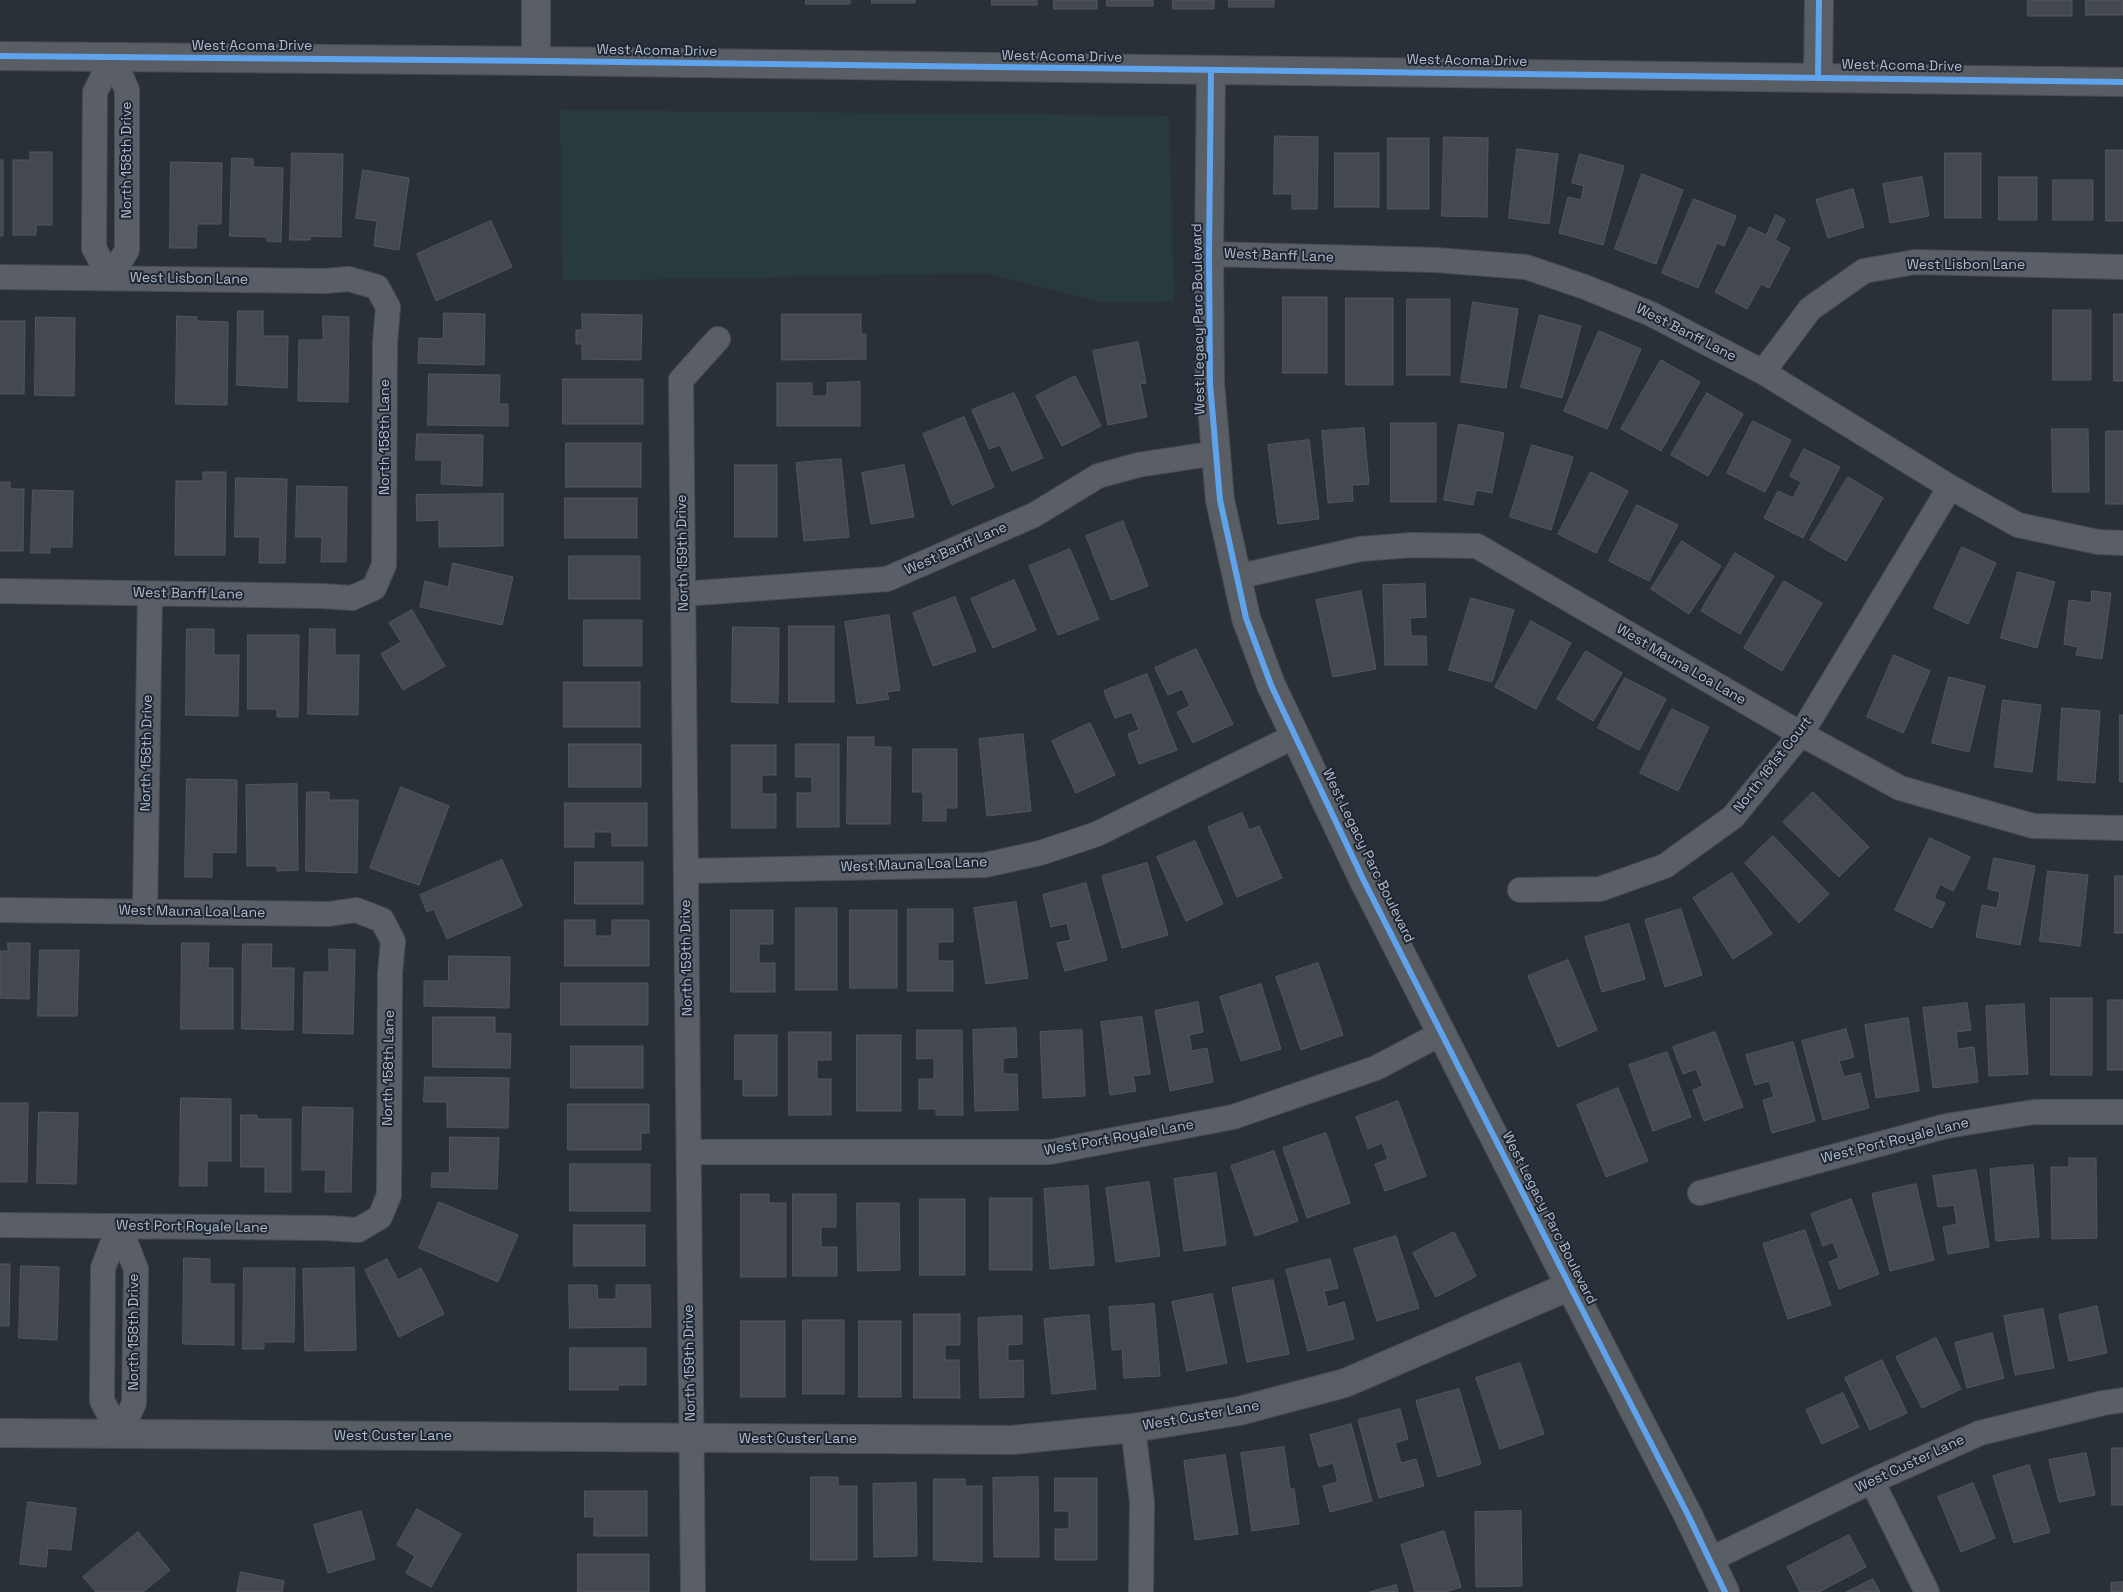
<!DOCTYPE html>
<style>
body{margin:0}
canvas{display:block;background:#2a3038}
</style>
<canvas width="2123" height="1592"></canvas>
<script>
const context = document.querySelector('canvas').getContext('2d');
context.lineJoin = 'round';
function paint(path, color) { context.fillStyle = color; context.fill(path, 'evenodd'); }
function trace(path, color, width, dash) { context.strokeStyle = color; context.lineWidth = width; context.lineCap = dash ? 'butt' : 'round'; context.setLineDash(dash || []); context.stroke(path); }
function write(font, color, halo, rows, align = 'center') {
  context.font = font + ' "Space Grotesk",sans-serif'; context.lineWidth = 4; context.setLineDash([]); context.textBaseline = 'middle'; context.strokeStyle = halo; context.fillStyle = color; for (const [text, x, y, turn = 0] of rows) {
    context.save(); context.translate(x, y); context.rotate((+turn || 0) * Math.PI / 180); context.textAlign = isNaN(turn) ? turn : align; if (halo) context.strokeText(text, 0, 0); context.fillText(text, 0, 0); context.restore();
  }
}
paint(new Path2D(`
 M560 110 1169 116 1174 301 1102 302 986 273 563 281Z`), '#273a3e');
const building = new Path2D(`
 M806 0H850V4H806Z
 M872 0H915V3H872Z
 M992 0H1037V5H992Z
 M1054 0H1097V9H1054Z
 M1107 0H1153V6H1107Z
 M1173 0H1214V9H1173Z
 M1229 0H1274V7H1229Z
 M2028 0H2072V16H2028Z
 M2086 0H2123V15H2086Z
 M1275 136 1318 137 1317 209H1292V194H1274Z
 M1444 137 1488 138 1487 217 1442 216Z
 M1388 138H1429V209H1388Z
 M1517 149 1558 154 1549 224 1509 218Z
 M2106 150H2123V221H2106Z
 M30 152H52V225H36V235H13V160H30Z
 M292 153 343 154 341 237 310 236V240H290Z
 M1335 153H1379V207H1335Z
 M1945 153H1981V218H1945Z
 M1580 154 1624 166 1603 245 1559 233 1568 197 1581 200 1584 186 1572 183Z
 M232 158 253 159V167L283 168 281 242 267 241V237L230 236Z
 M0 160H3V236H0Z
 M171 162 222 163 221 224H197L196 248H170Z
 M363 170 409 178 399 250 374 246 377 221 356 218Z
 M1642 174 1683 190 1656 264 1615 249Z
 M1922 177 1929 216 1890 223 1883 184Z
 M1999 177H2037V220H1999Z
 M2053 180H2093V220H2053Z
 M1853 189 1864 227 1828 238 1816 200Z
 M1694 199 1736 216 1724 246 1717 243 1698 288 1662 273Z
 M1776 215 1785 220 1775 240 1790 248 1769 288 1761 284 1747 309 1715 292 1749 227 1766 235Z
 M491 221 512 267 436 301 417 254Z
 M1283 297H1327V373H1283Z
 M1346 298H1393V385H1346Z
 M1407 299H1450V375H1407Z
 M1473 302 1518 309 1506 388 1461 382Z
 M2053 310H2091V380H2053Z
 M238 311H263V336H288L287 388 237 385Z
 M444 313 485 314 484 365 418 363 419 338 443 339Z
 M582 314 642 315 641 360 582 359V344H576V330H582Z
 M782 314H861V334H866V359L782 360Z
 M2114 314H2123V381H2114Z
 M1540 315 1581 326 1562 398 1521 387Z
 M177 316 197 317V321L228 322 227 405 176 404Z
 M323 316 349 317 348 402 298 401 299 340H323Z
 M36 317 75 318 74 396 35 395Z
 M0 321H25L24 394H0Z
 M1599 331 1641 349 1607 429 1564 411Z
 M1138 342 1146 383 1140 384 1147 417 1108 425 1093 351Z
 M1661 360 1700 382 1661 451 1621 429Z
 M429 374 500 375 499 404H508V426L428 425Z
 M1075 376 1101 426 1062 446 1036 396Z
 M563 379H643V424H563Z
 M860 382V426H777V383H812V396H827V383Z
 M1014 393 1043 458 1012 471 1000 445 989 449 972 410Z
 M1707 393 1743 414 1708 476 1671 455Z
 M964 417 994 487 952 505 923 434Z
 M1753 421 1791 440 1765 492 1727 473Z
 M1391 423H1436V502H1391Z
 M1459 424 1504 433 1492 493 1476 490 1473 505 1444 500Z
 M1364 428 1369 484 1352 485 1353 501 1328 503 1322 431Z
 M2052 429H2088L2089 492H2053Z
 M2106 431H2123V504H2106Z
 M417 434 483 435 482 486 441 484 442 460H416Z
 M1309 440 1319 519 1278 524 1268 445Z
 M566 443H641V487H566Z
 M1532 445 1573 457 1551 530 1510 517Z
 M1804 449 1840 467 1803 538 1764 518 1778 491 1793 498 1801 482 1790 476Z
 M841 459 849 537 804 541 796 463Z
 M735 465H777V537H735Z
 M904 465 914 517 871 524 862 473Z
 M203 472H226L225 555H175L176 481H203Z
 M1591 472 1628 491 1596 553 1558 534Z
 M1848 477 1883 498 1846 561 1810 540Z
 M236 478 287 479 285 563H259L260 537H235Z
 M0 482H10V489H24L23 551H0Z
 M297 486 347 487 346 562H321L322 537H296Z
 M33 490 73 491 72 547H50V553H31Z
 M503 494V546L439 547V520L417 521 416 495Z
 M565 498H637V538H565Z
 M1637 505 1678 525 1649 581 1609 561Z
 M1123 521 1148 586 1111 600 1086 536Z
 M1682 541 1721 566 1689 614 1651 589Z
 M1962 547 1996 563 1968 624 1934 608Z
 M1070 549 1099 619 1058 635 1029 566Z
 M1735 553 1774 576 1740 634 1701 611Z
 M569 556H640V599H569Z
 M453 563 513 577 502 625 420 607 425 581 448 587Z
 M2018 572 2055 582 2037 648 2001 638Z
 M1014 580 1036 630 993 648 971 599Z
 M1784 581 1822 603 1782 671 1744 648Z
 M1425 584 1426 617 1410 618 1411 636H1426L1427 665H1385L1383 585Z
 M1361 591 1376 669 1333 677 1316 600Z
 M2092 591 2111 593 2102 659 2076 655 2078 647 2064 644 2069 600 2091 603Z
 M955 597 976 651 933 666 913 613Z
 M1471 598 1514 610 1492 682 1449 670Z
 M412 610 445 666 403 690 381 654 401 642 389 623Z
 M889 615 900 690 887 692 889 699 857 704 845 622Z
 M584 620H642V666H584Z
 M1531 621 1571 643 1536 709 1495 687Z
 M789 626H834V702H789Z
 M733 627 779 628 778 703 732 702Z
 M187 629H214V655H239L238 716 186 715Z
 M310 629H335V655H359L358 715 308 714Z
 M248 635H299L298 717H277V709H248Z
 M1196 649 1233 724 1193 743 1177 712 1190 706 1182 689 1168 695 1155 668Z
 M1586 651 1622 673 1593 721 1557 699Z
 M1894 655 1930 671 1903 733 1867 717Z
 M1147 674 1177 750 1139 764 1128 734 1139 730 1132 712 1115 718 1104 691Z
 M1949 677 1985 686 1969 752 1932 743Z
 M1625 678 1666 699 1639 750 1598 728Z
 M564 682H640V727H564Z
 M2003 700 2041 705 2032 772 1995 767Z
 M2062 708 2100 711 2095 783 2058 780Z
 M1672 709 1709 727 1678 791 1640 773Z
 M2120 715H2123V782H2120Z
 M1090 723 1115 775 1076 793 1052 741Z
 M1023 734 1031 811 987 816 979 739Z
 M848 737H874V747H891L890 824H847Z
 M569 744H641V787H569Z
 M796 744H839V827H797V793H812V777H796Z
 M732 745H776V775H762V794H776V828H732Z
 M913 749H957V808H946V821H923V792H913Z
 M187 779 237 780 236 853 212 852V877H185Z
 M297 784 298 870 277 871V866H247L246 785Z
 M401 787 449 806 419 885 370 868Z
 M307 792H329V800H358L357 873 306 871Z
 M1813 792 1869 847 1839 877 1783 822Z
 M565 803H647V846H612V832H594V847H565Z
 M1242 813 1249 830 1259 826 1282 878 1237 897 1208 827Z
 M1773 836 1829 894 1799 923 1745 863Z
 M1930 838 1970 857 1953 891 1940 884 1934 898 1945 903 1932 928 1895 910Z
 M1195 841 1223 904 1186 921 1157 857Z
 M1994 858 2035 866 2020 945 1976 937 1982 905 1997 908 2000 892 1988 889Z
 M502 860 522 906 447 939 434 909 427 912 420 895Z
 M575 862H643V904H575Z
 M1147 863 1168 935 1122 948 1102 876Z
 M2048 871 2088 875 2080 946 2040 941Z
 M1732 873 1772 934 1733 959 1693 898Z
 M2115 876H2123V933H2115Z
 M1086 883 1107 960 1065 971 1057 943 1071 940 1067 923 1051 927 1043 895Z
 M1016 902 1028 978 986 984 974 908Z
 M796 908H837V990H796Z
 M908 909H953V942H938V961H953V991H908Z
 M1681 909 1702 975 1665 987 1645 920Z
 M731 910H773V944H759V963H775V992H731Z
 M850 910H897V988H850Z
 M565 920H595V936H612V920H649V966H565Z
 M1629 924 1645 979 1602 992 1585 937Z
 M8 943H30L29 999 0 998V951H8Z
 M182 943H209L208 968H233V1029H181Z
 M243 944H272L271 968H294L293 1030 242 1029Z
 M329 949 355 950 353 1034 303 1033 304 972H329Z
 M40 950H79L77 1016H38Z
 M449 956 510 957 509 1008 424 1006V981H448Z
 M1568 960 1597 1030 1558 1047 1528 976Z
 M1318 963 1343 1035 1301 1050 1276 977Z
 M561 983H648V1025H561Z
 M1261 984 1281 1049 1241 1061 1220 997Z
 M2051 998H2092V1075H2051Z
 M2108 1000H2123V1070H2108Z
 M1198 1002 1203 1032 1189 1035 1192 1051 1207 1048 1213 1082 1170 1091 1155 1011Z
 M1967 1003 1971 1030 1956 1032 1958 1049 1974 1047 1978 1082 1933 1088 1923 1008Z
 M2024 1004 2028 1074 1989 1076 1986 1006Z
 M433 1017H495V1033L511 1034 510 1068 433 1067Z
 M1142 1017 1150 1074 1133 1076 1136 1091 1110 1095 1101 1022Z
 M1908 1018 1919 1091 1876 1098 1865 1025Z
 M1016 1028 1017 1057 1003 1058V1074H1017L1018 1110 975 1111 973 1030Z
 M1846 1029 1854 1057 1839 1061 1844 1077 1860 1073 1869 1108 1823 1120 1802 1041Z
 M917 1030H962L963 1115H936V1109H919V1079H934V1058L917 1059Z
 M1082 1030 1085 1096 1043 1098 1040 1032Z
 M789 1032H831V1060H817V1079H831V1115H789Z
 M1715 1032 1743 1107 1704 1121 1693 1090 1703 1086 1696 1069 1683 1074 1673 1047Z
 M735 1035H777V1096H743V1079H735Z
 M857 1035H901V1111H857Z
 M1793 1042 1815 1121 1772 1133 1763 1100 1774 1097 1769 1081 1755 1085 1746 1055Z
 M571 1046H643V1088H571Z
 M1667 1052 1691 1117 1653 1131 1629 1065Z
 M425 1077 509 1078 508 1128 447 1127V1102H424Z
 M1618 1088 1648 1161 1606 1177 1577 1105Z
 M181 1098 231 1099V1161H207V1186H180Z
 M1398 1101 1426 1176 1385 1191 1375 1164 1388 1159 1382 1143 1368 1149 1356 1117Z
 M0 1103H28L27 1182H0Z
 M568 1104H649V1133H641V1150H568Z
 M303 1107 353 1108 351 1192H325L326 1170H302Z
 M39 1112 78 1113 76 1184 37 1183Z
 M241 1115H257V1119H291V1192H265V1167H241Z
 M1326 1133 1350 1203 1307 1218 1283 1148Z
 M450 1137 499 1138 497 1189 431 1187 432 1173H449Z
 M1274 1151 1298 1221 1255 1236 1231 1166Z
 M2069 1158H2096L2097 1238 2052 1239 2051 1167H2069Z
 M570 1164H650V1211H570Z
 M2033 1165 2039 1237 1996 1241 1990 1169Z
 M1976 1170 1989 1247 1948 1254 1943 1227 1957 1224 1954 1205 1938 1207 1933 1176Z
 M1216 1173 1226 1245 1184 1251 1174 1179Z
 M1149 1182 1160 1256 1116 1262 1106 1188Z
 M1916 1184 1934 1260 1890 1271 1872 1194Z
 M1088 1186 1094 1265 1050 1269 1044 1189Z
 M741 1194H769V1203H786V1277H741Z
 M793 1194H836V1227H821V1247H837V1276H793Z
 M990 1198H1032V1270H990Z
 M920 1199H965V1275H920Z
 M1851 1199 1879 1274 1839 1289 1829 1262 1839 1258 1833 1242 1823 1246 1811 1214Z
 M439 1202 518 1235 498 1282 419 1248Z
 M857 1203H899L900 1270 858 1271Z
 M574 1225H645V1266H574Z
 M1805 1230 1831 1305 1788 1319 1763 1244Z
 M1454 1232 1476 1276 1436 1297 1413 1253Z
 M1396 1236 1419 1308 1377 1321 1354 1249Z
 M184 1258 210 1259V1284H234V1345L183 1344Z
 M387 1259 398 1280 421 1268 444 1314 399 1337 365 1270Z
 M1330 1259 1338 1288 1324 1291 1328 1307 1344 1302 1354 1339 1308 1351 1286 1270Z
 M0 1264H10L9 1326H0Z
 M21 1266 59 1267 57 1340 19 1338Z
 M244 1268H295L294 1342H264V1349H243Z
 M354 1268 356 1350 305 1351 303 1269Z
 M1273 1280 1289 1354 1247 1362 1232 1288Z
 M569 1285H597L598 1299H616V1285H650L651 1327 570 1328Z
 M1212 1294 1227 1363 1187 1371 1172 1302Z
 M1154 1304 1160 1376 1124 1378 1122 1349 1112 1350 1109 1307Z
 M2097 1306 2107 1353 2069 1361 2059 1315Z
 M2043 1309 2054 1368 2015 1375 2004 1316Z
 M914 1314H960V1345H945V1360H959L960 1398H914Z
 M1089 1315 1096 1389 1052 1394 1044 1319Z
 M1022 1316V1344L1008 1345V1361L1023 1360 1024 1397 980 1398 978 1318Z
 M803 1320H844V1394H803Z
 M741 1321H785V1397H741Z
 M859 1321H901V1397H859Z
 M1992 1333 2004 1378 1967 1388 1955 1343Z
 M1936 1338 1961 1389 1922 1408 1896 1357Z
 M570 1348H646V1385H618V1390H570Z
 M1882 1360 1907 1413 1870 1430 1845 1378Z
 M1520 1363 1544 1434 1500 1449 1476 1378Z
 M1459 1389 1481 1464 1438 1477 1416 1401Z
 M1843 1393 1859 1427 1822 1444 1806 1410Z
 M1400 1409 1408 1439 1395 1443 1401 1463 1416 1459 1424 1486 1379 1498 1358 1420Z
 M1351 1424 1372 1501 1330 1512 1323 1486 1338 1482 1333 1463 1319 1467 1310 1435Z
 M1284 1447 1290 1489H1294L1299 1524 1252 1531 1241 1453Z
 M2112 1448H2123V1505H2112Z
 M2086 1453 2095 1495 2059 1502 2049 1460Z
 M1225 1455 1238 1534 1195 1540 1184 1461Z
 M2029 1465 2050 1532 2014 1543 1993 1476Z
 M811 1477H838V1486H857V1560H811Z
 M1038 1477 1039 1557H994L993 1478Z
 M1055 1478H1097V1560H1055V1529H1069V1511H1055Z
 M934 1479H965V1486H982V1562L934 1560Z
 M916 1483 917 1556 874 1557 873 1484Z
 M1973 1483 1995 1538 1961 1552 1938 1497Z
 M585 1491H647V1536H594V1517H585Z
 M28 1502 76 1508 71 1550 48 1548 46 1567 20 1564Z
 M417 1509 461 1534 431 1587 406 1573 415 1556 397 1545Z
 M361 1511 375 1559 328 1573 314 1525Z
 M1521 1511 1522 1586 1476 1587 1475 1512Z
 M1444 1531 1461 1587 1446 1592H1415L1401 1545Z
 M138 1532 170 1570 143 1592H96L83 1577Z
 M1849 1535 1866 1567 1819 1592H1800L1787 1567Z
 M578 1554H649V1592H578Z
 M241 1572 284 1581 282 1592H237Z
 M1873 1579 1880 1592H1847Z
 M2123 1582V1592H2111V1583Z
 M1396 1585 1398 1592H1370Z`);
paint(building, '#444950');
trace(building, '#52575f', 1);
const street = new Path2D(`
 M1209 254 1436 260 1526 267 1585 287 1651 314 1763 372 1950 487 2018 525 2098 542 2123 543
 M0 277 324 281 349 279 377 287 388 307 385 342 384 565 374 588 352 598 322 596 0 591
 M110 278 94 248 95 92 113 57
 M110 278 127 250V90L113 57
 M1763 372 1810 309 1864 271 1915 262 2123 267
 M1236 577 1360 549 1412 545 1477 546 1801 734 1900 788 2033 826 2123 828
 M683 594 887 579 1034 515 1098 476 1138 465 1216 453
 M686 871 985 865 1040 853 1097 834 1295 736
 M1520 890 1600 889 1665 866 1733 817 1801 734 1950 487
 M0 910 329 914 356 910 382 920 393 941 390 974 389 1195 380 1217 358 1230 327 1228 0 1225
 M145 912 150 594
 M689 1152H1050L1233 1117 1376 1068 1442 1033
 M1700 1193 1946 1126 2034 1112H2123
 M119 1226 103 1268 102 1401 120 1434
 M119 1226 136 1269 134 1403 120 1434
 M1133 1428 1142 1502 1141 1592
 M1872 1481 1927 1592
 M1709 1560 1872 1481 1980 1433 2103 1403 2123 1400
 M693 1592 681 380 718 339`);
const secondary = new Path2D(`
 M536 0V61
 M0 56 546 61 2123 82
 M1211 71 1209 254 1210 383 1220 500 1246 618 1271 685 1364 881 1570 1286 1688 1515 1725 1592
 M1818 78 1819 0
 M0 1433 1012 1440 1133 1428 1239 1411 1345 1383 1570 1286`);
trace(street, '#484c53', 26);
trace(secondary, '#484c53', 30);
trace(street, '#5a5e66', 24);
trace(secondary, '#595d64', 28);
trace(new Path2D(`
 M0 56 546 61 2123 82
 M1211 71 1209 254 1210 383 1220 500 1246 618 1271 685 1364 881 1570 1286 1688 1515 1725 1592
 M1818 78 1819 0`), '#60a3ed', 6);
write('14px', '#b4bcc9', '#1d2633', [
 ["West Acoma Drive",252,46],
 ["West Acoma Drive",657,51,1],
 ["West Acoma Drive",1062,57,1],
 ["West Acoma Drive",1467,61,1],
 ["West Acoma Drive",1902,66,1],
 ["North 158th Drive",127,160,-90],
 ["West Banff Lane",1279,256,2],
 ["West Lisbon Lane",1966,265],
 ["West Lisbon Lane",189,279,1],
 ["West Legacy Parc Boulevard",1199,319,-91],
 ["West Banff Lane",1686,333,27],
 ["North 158th Lane",385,437,-90],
 ["West Banff Lane",956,549,-24],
 ["North 159th Drive",683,553,-91],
 ["West Banff Lane",188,594,1],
 ["West Mauna Loa Lane",1681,665,30],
 ["North 158th Drive",147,753,-89],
 ["North 161st Court",1773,765,-52],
 ["West Legacy Parc Boulevard",1368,856,64],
 ["West Mauna Loa Lane",914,865,-2],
 ["West Mauna Loa Lane",192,912,1],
 ["North 159th Drive",687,958,-91],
 ["North 158th Lane",389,1068,-89],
 ["West Port Royale Lane",1119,1138,-10],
 ["West Port Royale Lane",1895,1141,-14],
 ["West Legacy Parc Boulevard",1549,1218,63],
 ["West Port Royale Lane",192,1227,1],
 ["North 158th Drive",134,1332,-90],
 ["North 159th Drive",690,1363,-91],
 ["West Custer Lane",1201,1416,-10],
 ["West Custer Lane",393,1436],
 ["West Custer Lane",798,1439],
 ["West Custer Lane",1910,1464,-25]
]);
</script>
